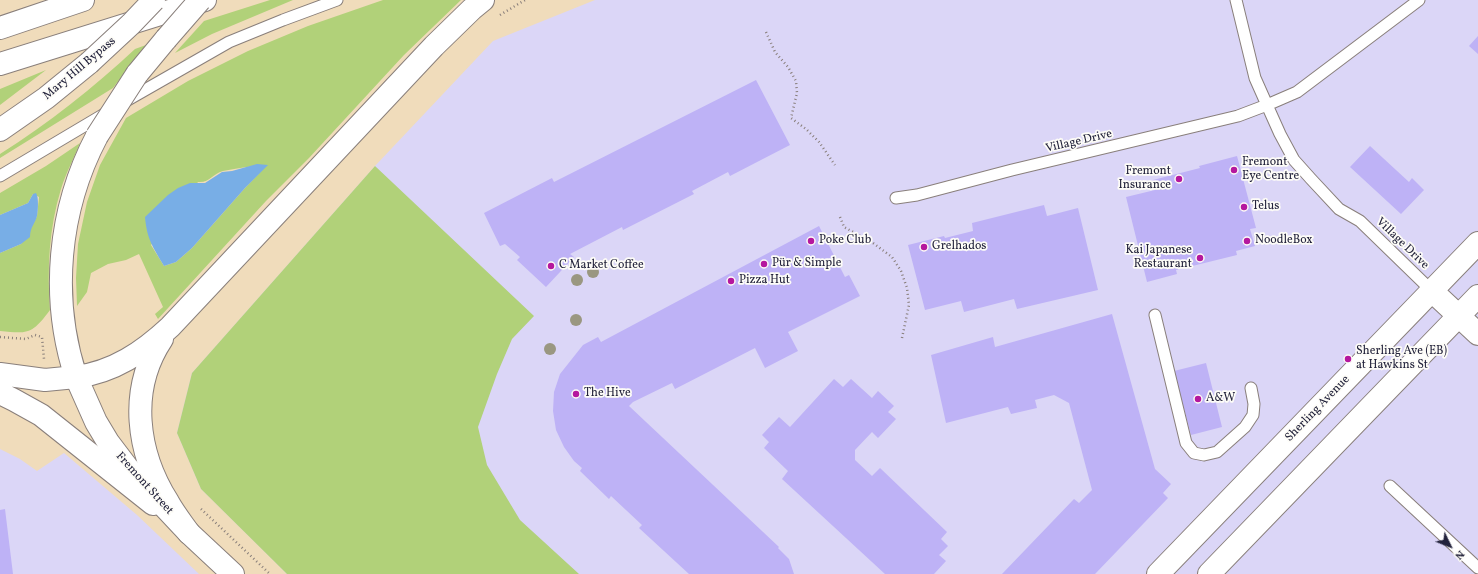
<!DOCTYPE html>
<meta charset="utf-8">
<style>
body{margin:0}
#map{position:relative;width:1478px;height:574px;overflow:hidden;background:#f0dcbb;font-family:Vollkorn,serif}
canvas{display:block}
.north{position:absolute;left:1430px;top:526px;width:40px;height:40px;-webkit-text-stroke:3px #fdfcf7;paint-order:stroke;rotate:133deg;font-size:11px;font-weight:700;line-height:16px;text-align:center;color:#22223b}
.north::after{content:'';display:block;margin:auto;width:14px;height:18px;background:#22223b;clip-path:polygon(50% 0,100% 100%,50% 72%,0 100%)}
</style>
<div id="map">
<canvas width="1478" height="574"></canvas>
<div class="north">N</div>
</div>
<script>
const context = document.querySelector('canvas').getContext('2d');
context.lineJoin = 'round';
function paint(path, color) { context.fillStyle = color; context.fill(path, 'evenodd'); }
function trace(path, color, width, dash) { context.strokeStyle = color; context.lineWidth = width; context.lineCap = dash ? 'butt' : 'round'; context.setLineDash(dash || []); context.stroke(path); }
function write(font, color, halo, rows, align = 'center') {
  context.font = font + ' Vollkorn,serif'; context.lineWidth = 3.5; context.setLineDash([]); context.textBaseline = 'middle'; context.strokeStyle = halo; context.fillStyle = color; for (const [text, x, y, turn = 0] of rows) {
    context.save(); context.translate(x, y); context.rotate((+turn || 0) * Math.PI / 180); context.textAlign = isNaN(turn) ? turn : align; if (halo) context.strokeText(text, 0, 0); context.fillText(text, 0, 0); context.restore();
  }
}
paint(new Path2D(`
 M595 0H1478V574H287L201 489 177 433 192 373 375 166 493 41Z
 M0 449 20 459 37 471 64 453 137 515 199 574H0Z`), '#dbd6f7');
paint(new Path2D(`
 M270 0H293L212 34 175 53 204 21Z
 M383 0H461L404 55 309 158 266 201 158 319 155 314 163 307 139 254 126 260 108 264 91 273 87 292 77 306 76 278 78 244 87 202 100 165 126 118 188 81 248 51 308 26ZM267 165 245 188 192 248 176 262 164 266 151 245 198 182C210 183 212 174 223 171 238 168 252 166 267 165Z
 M146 45 113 88 0 158V154C49 123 93 88 135 49Z
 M46 70 0 105V89Z
 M80 143C74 158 66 173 61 189 49 228 47 269 50 310 32 334 29 334 0 331V253L21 244 30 230 37 216 39 197 33 194 28 203 0 215V193L46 166Z
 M375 166 534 316 512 339 497 374 478 427 487 465 520 520 579 574H287L201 489 177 433 192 373Z`), '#b1d179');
paint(new Path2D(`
 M257 164 268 165 245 188 192 248 176 262 164 266C153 247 147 240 145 217L168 195 178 188 190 183H205L222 172 232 171Z
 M36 193C39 197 38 211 37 216 35 224 30 227 30 237L21 244 0 253V215L28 203 33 194Z`), '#78aee6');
paint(new Path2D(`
 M1478 36V54L1469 46Z
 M756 80 790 145 730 176 728 172 692 191 694 194 623 230 622 227 570 254 574 257 546 287 517 260 520 257 505 244 500 246 484 213 552 178 554 182Z
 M1370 146 1409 182 1412 178 1424 190 1401 214 1350 167Z
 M1237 156 1256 228 1250 229 1255 246 1236 251 1237 255 1176 270 1177 274 1147 282 1126 197 1155 190 1153 180 1200 168 1199 166Z
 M1044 205 1047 216 1078 208 1098 290 1017 309 1014 299 964 312 961 301 925 310 908 245 944 236 945 238 973 231 972 223Z
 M819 226 845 277 849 275 860 296 788 332 798 351 765 368 755 348 675 389 672 383 633 402 629 406 779 547 778 548 789 559 794 574H689L639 528 642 525 611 496 609 499 580 471 582 468 574 461 564 447 556 430 553 411 554 392 560 374 583 345 598 337 601 342Z
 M1112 314 1155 469 1171 484 1163 493 1168 498 1095 574H1002L1074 499 1079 503 1092 490 1069 403 1054 395 1035 400 1037 408 1011 414 1008 407 946 423 931 355 993 337 995 347Z
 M1206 363 1222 427 1191 435 1174 371Z
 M834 379 843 387 851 379 872 398 878 391 894 406 888 412 896 419 878 438 872 432 855 450V460L872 476 880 468 947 532 941 539 948 546 939 555 946 561 934 574H885L782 479 788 471 764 448 769 442 762 435 779 417 790 427Z
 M5 509 13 574H0V510Z`), '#beb2f6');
const service = new Path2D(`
 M1419 0 1297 92 1267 105 1280 134 1294 160 1311 179 1339 209 1360 221 1432 291
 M124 102 229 42 283 20 337 0
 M0 176 106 113
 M896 198 917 195 1012 170 1238 116 1267 105 1255 78 1236 0
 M1155 315 1186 443 1194 453 1204 455 1217 452 1245 427 1253 415 1254 404 1251 388
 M1390 486 1478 568`);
const tertiary = new Path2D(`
 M1432 291 1478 334
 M0 374 45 380 76 377
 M0 393 14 400 41 415 153 504`);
const secondary = new Path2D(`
 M76 377 96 422 108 442 127 467 189 533 233 574
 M1158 574 1478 243
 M1209 574 1478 296`);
const primary = new Path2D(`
 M0 28 83 0
 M0 64 205 0
 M162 339C128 390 137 453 168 502 174 513 182 523 189 533
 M76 377C114 372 143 352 170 327L434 46 472 9 483 0`);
const trunk = new Path2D(`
 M137 74 166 39
 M0 130 46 98 89 63
 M76 377C50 298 58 210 97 136`);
trace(service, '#897f7b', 13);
trace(tertiary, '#897f7b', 24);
trace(secondary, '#897f7b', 24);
trace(primary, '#897f7b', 24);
trace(trunk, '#897f7b', 24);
trace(new Path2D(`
 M500 15 525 0
 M766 32 775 52 788 67 796 81 797 93 791 118 806 129 819 142 835 165
 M840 217 844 227 873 243 892 257 901 271 907 288 909 305 902 338
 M0 337 26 339 35 335 42 337 44 359
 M201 509 270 574`), '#897f7b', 2.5, [1, 3]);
trace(service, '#fff', 11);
trace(tertiary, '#fff', 22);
trace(secondary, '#fff', 22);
trace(primary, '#fff', 22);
trace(trunk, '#fff', 22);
const trunkBridge = new Path2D(`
 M166 39 200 0
 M89 63 131 24 154 0
 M97 136 137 74`);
trace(trunkBridge, '#897f7b', 24, []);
trace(trunkBridge, '#fff', 22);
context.fillStyle = '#9a9781';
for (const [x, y] of [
 [593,272],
 [577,280],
 [576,320],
 [550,349]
]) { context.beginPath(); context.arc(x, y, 6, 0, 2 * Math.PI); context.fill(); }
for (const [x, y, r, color] of [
 [1234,170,4,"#b5179e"],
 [1179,179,4,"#b5179e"],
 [1244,207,4,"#b5179e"],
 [811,241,4,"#b5179e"],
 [1247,241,4,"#b5179e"],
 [924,247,4,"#b5179e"],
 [1200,258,4,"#b5179e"],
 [764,264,4,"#b5179e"],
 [551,266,4,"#b5179e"],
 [731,281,4,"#b5179e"],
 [1348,359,4,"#b5179e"],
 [576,394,4,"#b5179e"],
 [1198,399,4,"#b5179e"]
]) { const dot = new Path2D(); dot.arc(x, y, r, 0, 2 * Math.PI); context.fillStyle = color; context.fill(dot); trace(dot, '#fdfcf7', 1.5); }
write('12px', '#22223b', '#fdfcf7', [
 ["Mary Hill Bypass",80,69,-40],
 ["Village Drive",1079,142,-13],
 ["Village Drive",1402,244,44],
 ["Sherling Avenue",1318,409,-46],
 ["Fremont Street",144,484,48]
]);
write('12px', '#22223b', '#fdfcf7', [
 ["Fremont",1242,163],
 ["Eye Centre",1242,177],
 ["Fremont",1171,172,"right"],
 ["Insurance",1171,186,"right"],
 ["Telus",1252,207],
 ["Poke Club",819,241],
 ["NoodleBox",1255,241],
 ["Grelhados",932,247],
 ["Kai Japanese",1192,251,"right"],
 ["Restaurant",1192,265,"right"],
 ["Pür & Simple",772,264],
 ["C Market Coffee",559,266],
 ["Pizza Hut",739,281],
 ["Sherling Ave (EB)",1356,352],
 ["at Hawkins St",1356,366],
 ["The Hive",584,394],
 ["A&W",1206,399]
], 'left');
</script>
